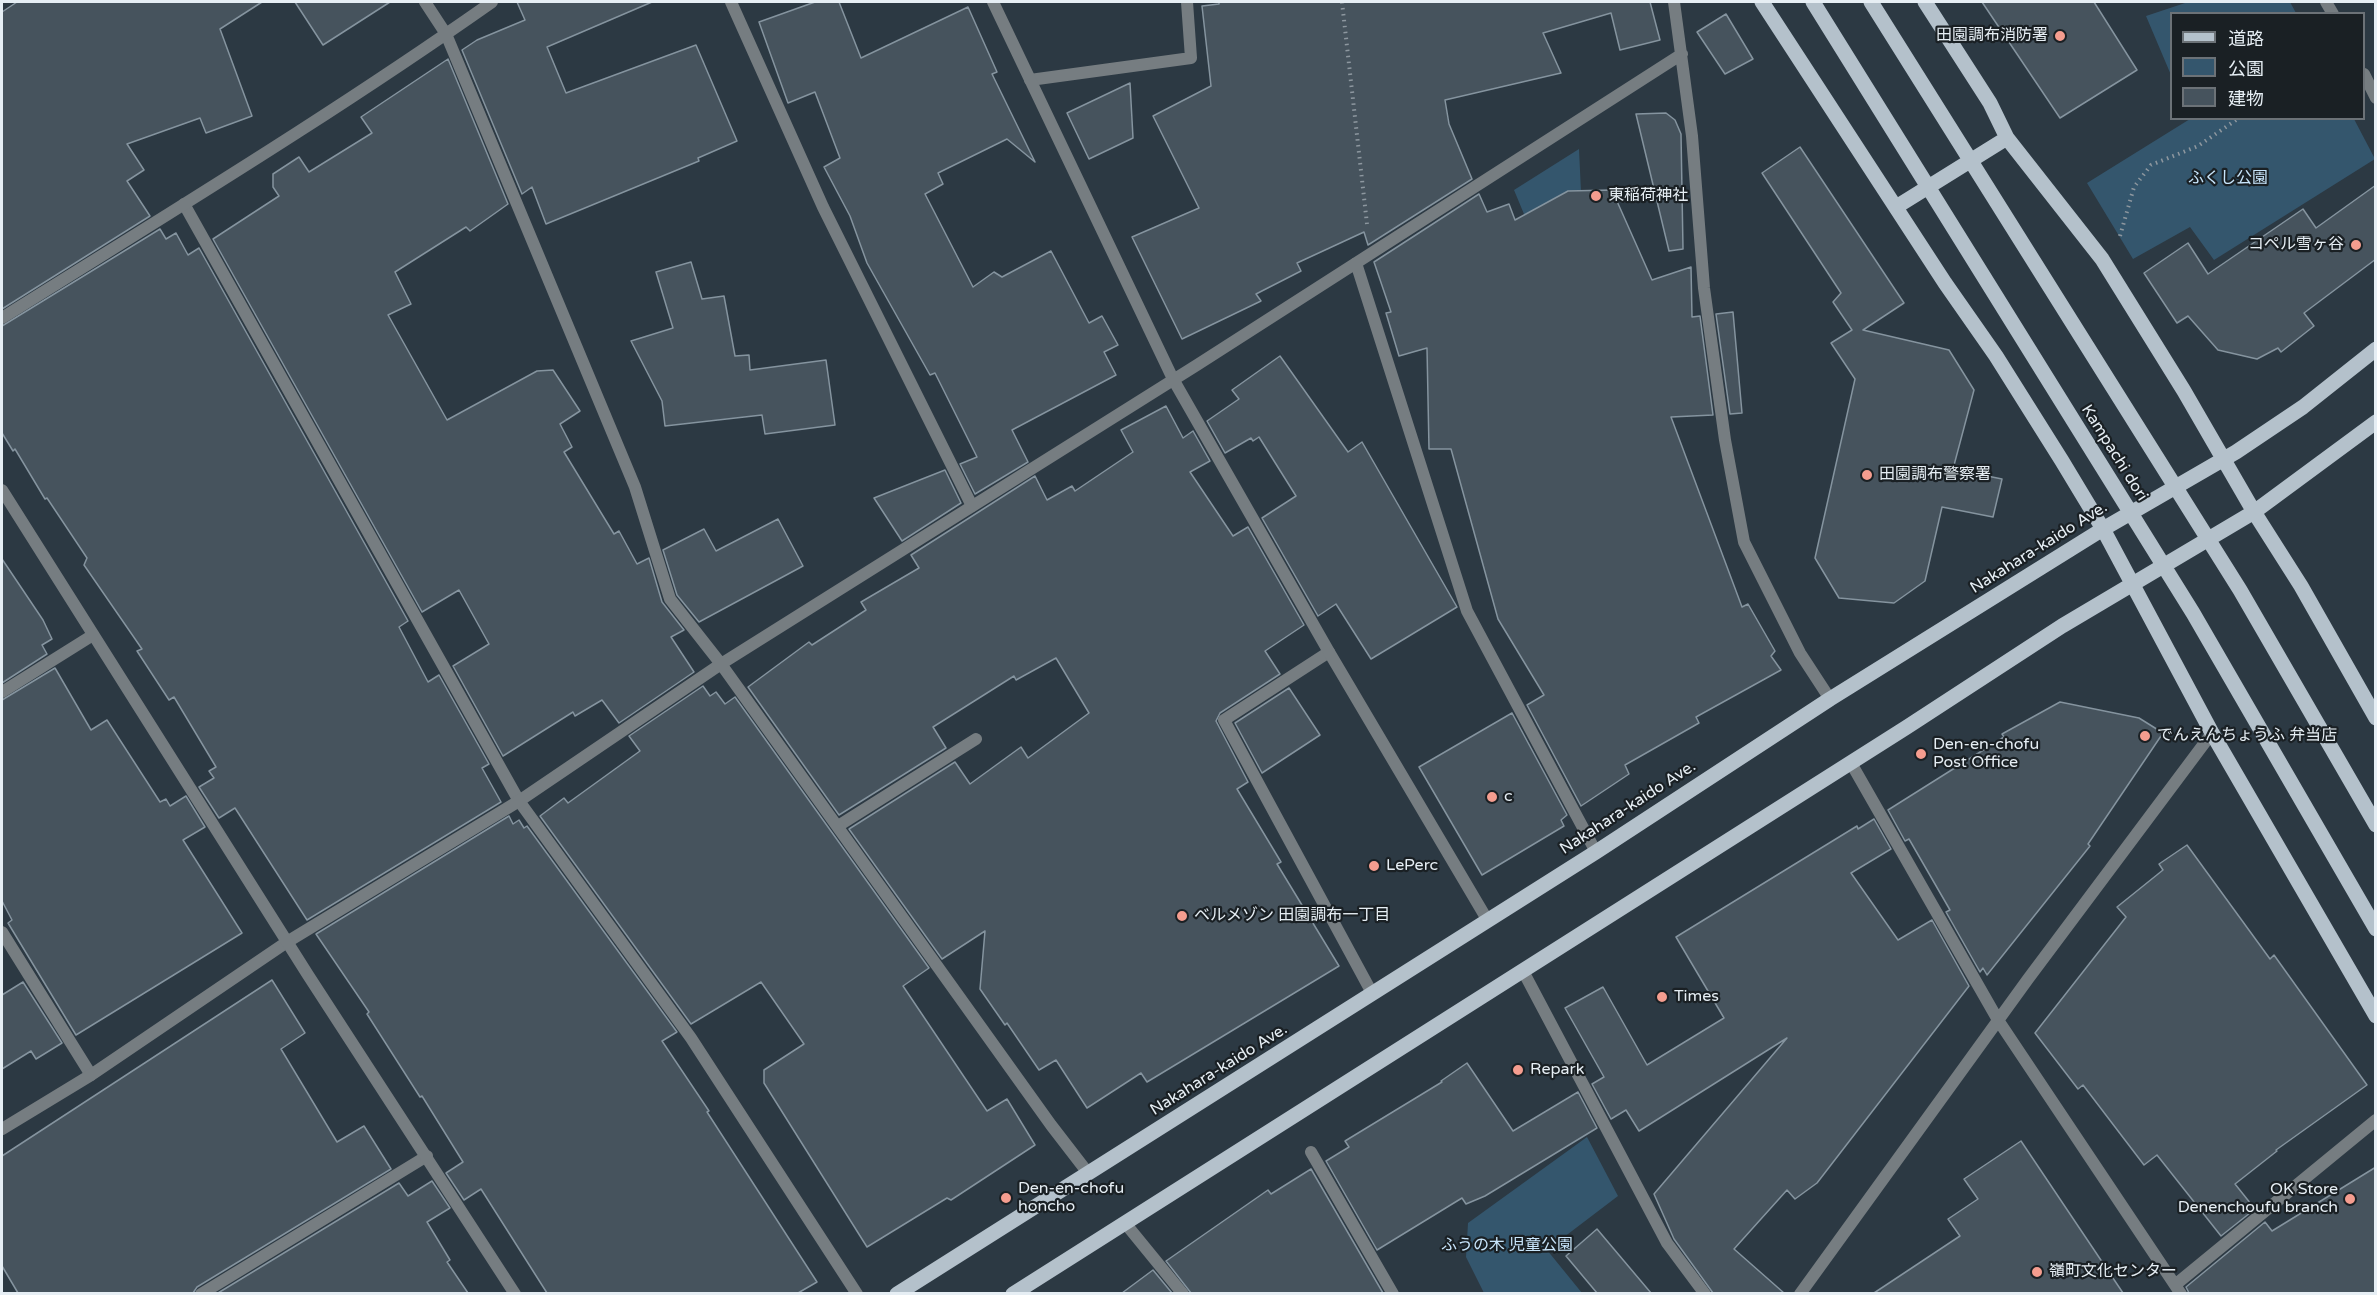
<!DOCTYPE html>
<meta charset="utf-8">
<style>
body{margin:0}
#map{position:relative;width:2377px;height:1295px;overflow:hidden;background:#2c3943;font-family:"Varela Round","Noto Sans JP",sans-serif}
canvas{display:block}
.frame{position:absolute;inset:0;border:3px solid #e6eef4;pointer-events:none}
.legend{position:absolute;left:2170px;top:12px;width:195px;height:108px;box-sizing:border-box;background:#1a2024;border:2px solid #6c7277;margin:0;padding:8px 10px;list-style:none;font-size:18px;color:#e6eef4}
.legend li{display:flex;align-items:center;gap:12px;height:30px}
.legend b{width:30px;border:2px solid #6c7277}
</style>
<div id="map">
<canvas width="2377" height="1295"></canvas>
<div class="frame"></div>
<ul class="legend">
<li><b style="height:8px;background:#b4c1cb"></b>道路</li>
<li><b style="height:16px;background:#34566d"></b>公園</li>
<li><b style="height:16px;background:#46535d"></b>建物</li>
</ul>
</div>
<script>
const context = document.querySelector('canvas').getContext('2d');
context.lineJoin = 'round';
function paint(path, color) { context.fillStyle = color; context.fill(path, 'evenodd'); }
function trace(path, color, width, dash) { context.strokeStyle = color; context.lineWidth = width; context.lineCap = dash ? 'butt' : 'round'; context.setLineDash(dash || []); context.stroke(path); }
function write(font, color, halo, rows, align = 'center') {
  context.font = font + ' "Varela Round","Noto Sans JP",sans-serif'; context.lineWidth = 4.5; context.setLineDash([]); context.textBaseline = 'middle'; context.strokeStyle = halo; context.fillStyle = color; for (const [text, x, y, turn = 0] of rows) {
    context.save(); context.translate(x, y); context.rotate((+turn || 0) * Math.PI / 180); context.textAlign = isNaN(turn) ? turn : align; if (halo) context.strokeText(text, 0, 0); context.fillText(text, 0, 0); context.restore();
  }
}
paint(new Path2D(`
 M2188 2H2290L2296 13 2172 14 2171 75 2146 16Z
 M2190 119H2354L2375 159 2214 260 2190 227 2133 259 2087 183Z
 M1579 149 1583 235 1541 255 1514 190Z
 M1587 1137 1618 1196 1547 1250 1582 1293H1484L1466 1257 1468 1223Z`), '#34566d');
const building = new Path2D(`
 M17 2H262L220 29 252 116 206 133 200 118 127 144 144 170 127 181 150 216 2 309V12Z
 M295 2H390L323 45Z
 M517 2H652L547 47 566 93 696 45 737 141 698 158 699 161 546 224 532 187 522 194 462 50 477 40 525 20Z
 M815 2H839L861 58 968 7 997 72 992 74 1035 162 1007 139 938 173 943 184 925 194 973 287 994 272 1002 277 1051 251 1089 323 1102 316 1118 345 1104 352 1116 375 1012 430 1028 462 975 494 960 464 977 457 935 373 930 375 867 263 850 216 824 167 840 158 815 92 788 103 759 22Z
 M1219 2H1650L1660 40 1620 50 1611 13 1543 33 1561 73 1445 100 1449 124 1472 179 1368 245 1364 232 1297 263 1301 271 1256 294 1261 301 1182 339 1132 237 1199 208 1153 116 1211 86 1202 6 1219 4Z
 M1982 2H2094L2137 70 2060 118Z
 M1726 14 1753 59 1725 74 1697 32Z
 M448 59 508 204 470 231 466 227 395 272 411 304 388 315 447 420 537 371 553 370 580 411 560 424 572 447 564 452 614 534 619 531 637 564 649 558 662 602 684 630 671 637 694 672 619 723 602 700 575 716 573 712 503 756 453 666 489 644 459 590 422 612 213 239 279 196 273 187V174L299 157 309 172 372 133 361 117Z
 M1130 83 1133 138 1089 159 1067 113Z
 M1666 113 1675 120 1681 134 1683 249 1669 251 1636 114Z
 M1800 147 1904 303 1863 330 1949 350 1974 390 1953 469 2002 479 1993 517 1942 507 1925 581 1894 603 1839 598 1815 558 1855 379 1831 343 1852 330 1833 302 1841 293 1762 173Z
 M2376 185V259L2304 313 2314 326 2281 352 2278 348 2257 359 2218 350 2188 316 2177 323 2144 273 2188 243 2208 274 2303 209 2316 228Z
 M1612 190 1652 280 1691 267 1692 317 1700 316 1713 415 1671 417 1742 607 1748 604 1775 651 1771 656 1781 670 1696 717 1699 723 1625 765 1629 774 1581 806 1527 705 1544 695 1498 619 1451 449H1429L1427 348 1399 356 1386 313 1391 312 1374 262 1479 194 1487 212 1509 204 1515 220 1568 191Z
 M160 229 166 239 176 233 188 255 199 248 408 621 399 627 428 682 439 675 489 764 482 768 501 802 307 920 235 808 219 818 199 787 214 778 209 771 216 767 174 697 169 700 137 651 142 649 84 565 87 558 47 498 45 499 15 449 13 451 2 433V326Z
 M691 262 702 299 724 296 735 356 749 355 750 370 826 360 835 425 765 434 762 415 665 426 662 401 631 341 673 328 656 272Z
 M1733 312 1742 413 1730 414 1716 314Z
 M1280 356 1348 452 1362 442 1457 607 1371 659 1336 604 1318 616 1262 518 1296 496 1259 437 1253 441 1251 438 1225 453 1207 421 1239 399 1232 390Z
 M1166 406 1183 438 1193 431 1210 461 1190 472 1233 536 1248 527 1304 625 1265 651 1280 674 1220 713 1216 721 1248 782 1237 789 1281 862 1277 864 1339 966 1147 1082 1141 1073 1087 1108 1056 1060 1039 1070 1007 1023 1005 1025 980 989 985 931 942 959 849 829 955 762 970 784 1021 747 1028 758 1089 713 1056 658 1016 680 1014 676 933 727 946 748 839 815 748 687 809 642 812 645 866 610 861 602 919 568 911 555 1035 476 1047 500 1072 486 1075 491 1133 452 1121 430Z
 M945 470 961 503 902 541 874 498Z
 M778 519 803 566 699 622 677 595 663 550 704 529 716 551Z
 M2 559 43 620 52 639 42 645 47 654 2 683Z
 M55 668 91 730 107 720 160 802 166 799 170 806 186 796 205 827 183 840 242 933 76 1035 8 923 12 920 2 901V700Z
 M703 686 710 696 716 692 725 704 735 697 929 968 903 986 987 1111 1007 1099 1035 1145 951 1200 947 1198 867 1247 764 1083V1070L804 1044 761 982 691 1024 540 816 564 798 568 803 640 751 629 736Z
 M1289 688 1320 735 1262 773 1235 723Z
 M2060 702 2139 718 2163 733 2088 844 2090 846 1987 975 1983 968 1980 972 1946 912 1950 910 1909 839 1905 841 1888 810 2004 737 2002 734Z
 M1512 713 1567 815 1561 820 1564 826 1482 875 1419 767Z
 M509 816 513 824 519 820 524 828 527 826 677 1032 662 1041 709 1111 707 1112 817 1282 798 1293H547L481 1189 464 1200 446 1173 463 1162 422 1096 420 1097 367 1014 369 1012 316 934Z
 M1874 819 1891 849 1851 873 1898 940 1932 920 1969 986 1817 1183 1795 1199 1787 1190 1734 1249 1784 1293H1713L1674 1239 1654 1194 1787 1038 1639 1131 1626 1110 1611 1119 1592 1084 1604 1077 1565 1008 1603 987 1647 1065 1724 1018 1676 937 1857 826 1858 829Z
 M2187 845 2270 959 2274 955 2367 1085 2276 1150 2277 1151 2235 1184 2255 1209 2221 1236 2157 1155 2144 1165 2083 1085 2078 1089 2035 1033 2126 917 2117 907 2163 870 2159 864Z
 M272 980 305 1033 281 1049 337 1142 364 1126 391 1169 197 1287 193 1293H18L2 1266V1156Z
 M23 982 62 1043 36 1059 31 1051 2 1069V995Z
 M1467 1063 1513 1131 1578 1092 1597 1128 1485 1196 1466 1204 1462 1198 1377 1250 1326 1161 1349 1147 1345 1141 1442 1082 1441 1081Z
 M2021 1141 2123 1293H1874L1960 1236 1948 1219 1978 1199 1964 1179Z
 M2376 1167V1293H2189L2186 1287 2265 1222 2272 1231Z
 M1311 1169 1383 1293H1191L1166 1261 1268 1190 1271 1194Z
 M432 1181 450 1208 427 1222 450 1260 447 1262 468 1293H218L399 1183 408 1196Z
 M1597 1229 1651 1293H1597L1566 1256Z
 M1153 1270 1172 1293H1122Z`);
paint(building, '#46535d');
trace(building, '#85949f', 1.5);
trace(new Path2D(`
 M1342 2 1367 224
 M2120 236 2134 187 2151 165 2198 146 2239 118`), '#8d979f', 4, [1.5, 4.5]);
trace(new Path2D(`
 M731 2 823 207 972 506
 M1030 80 1191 58 1187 2
 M184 204 519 801 691 1038 857 1294
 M1329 652 1224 720 1372 993
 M2 692 93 635
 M838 826 976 739
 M2 932 91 1075
 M1311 1152 1393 1294
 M201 1294 427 1156`), '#767d81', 12);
trace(new Path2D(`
 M425 2 446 34 635 487 670 599 721 664 1051 1125 1088 1173
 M993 2 1173 379 1329 652 1488 921
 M1674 2 1692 136 1704 288 1725 440 1744 542 1800 653 1830 699
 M2326 2 2333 14
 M2364 74 2376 98
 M1356 263 1467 611 1596 852
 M2 318C166 215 333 114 492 2
 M1851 763 1998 1020 2181 1294
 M1523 971 1667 1243 1705 1294
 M2 1129 91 1075 287 942 519 801 721 664 1197 365 1682 54
 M1125 1223 1183 1294
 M2175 1285 2376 1120
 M1800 1294 2028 979 2212 733`), '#767d81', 12);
trace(new Path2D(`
 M2 490 308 975 515 1294`), '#767d81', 12);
trace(new Path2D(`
 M1762 2 1945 283 1996 356 2062 461 2103 529 2212 733 2376 1016
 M1813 2 2193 613 2376 929
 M1871 2 2240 590 2376 825
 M1925 2 1990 103 2007 138 2102 259 2184 391 2254 512 2301 586 2376 718
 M1896 207 2007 138
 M897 1294 1596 852 1830 699 2103 529 2236 452 2303 407 2376 349
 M1013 1294 1907 727 2062 626 2254 512 2376 422`), '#b4c1cb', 15);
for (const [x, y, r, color] of [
 [2060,36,6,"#f59d8f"],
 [1596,196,6,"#f59d8f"],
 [2356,245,6,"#f59d8f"],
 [1867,475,6,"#f59d8f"],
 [2145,736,6,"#f59d8f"],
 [1921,754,6,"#f59d8f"],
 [1492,797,6,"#f59d8f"],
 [1374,866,6,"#f59d8f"],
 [1182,916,6,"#f59d8f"],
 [1662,997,6,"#f59d8f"],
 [1518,1070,6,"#f59d8f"],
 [1006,1198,6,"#f59d8f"],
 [2350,1199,6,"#f59d8f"],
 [2037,1272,6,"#f59d8f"]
]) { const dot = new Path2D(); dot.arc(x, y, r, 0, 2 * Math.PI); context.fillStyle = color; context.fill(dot); trace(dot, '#1a2024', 2); }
write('16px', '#e6eef4', '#1a2024', [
 ["田園調布消防署",2048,36,"right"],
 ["東稲荷神社",1608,196],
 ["コペル雪ヶ谷",2344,245,"right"],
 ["田園調布警察署",1879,475],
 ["でんえんちょうふ 弁当店",2157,736],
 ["Den-en-chofu",1933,745],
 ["Post Office",1933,763],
 ["c",1504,797],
 ["LePerc",1386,866],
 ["ベルメゾン 田園調布一丁目",1194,916],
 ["Times",1674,997],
 ["Repark",1530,1070],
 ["Den-en-chofu",1018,1189],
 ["honcho",1018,1207],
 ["OK Store",2338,1190,"right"],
 ["Denenchoufu branch",2338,1208,"right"],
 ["嶺町文化センター",2049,1272]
], 'left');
write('16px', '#c8e5fb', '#1a2024', [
 ["ふくし公園",2228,179],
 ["ふうの木 児童公園",1507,1246]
]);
write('16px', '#e6eef4', '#1a2024', [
 ["Kampachi dori",2114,453,58],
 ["Nakahara-kaido Ave.",2039,548,-32],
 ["Nakahara-kaido Ave.",1628,808,-33],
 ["Nakahara-kaido Ave.",1219,1070,-32]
]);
</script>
